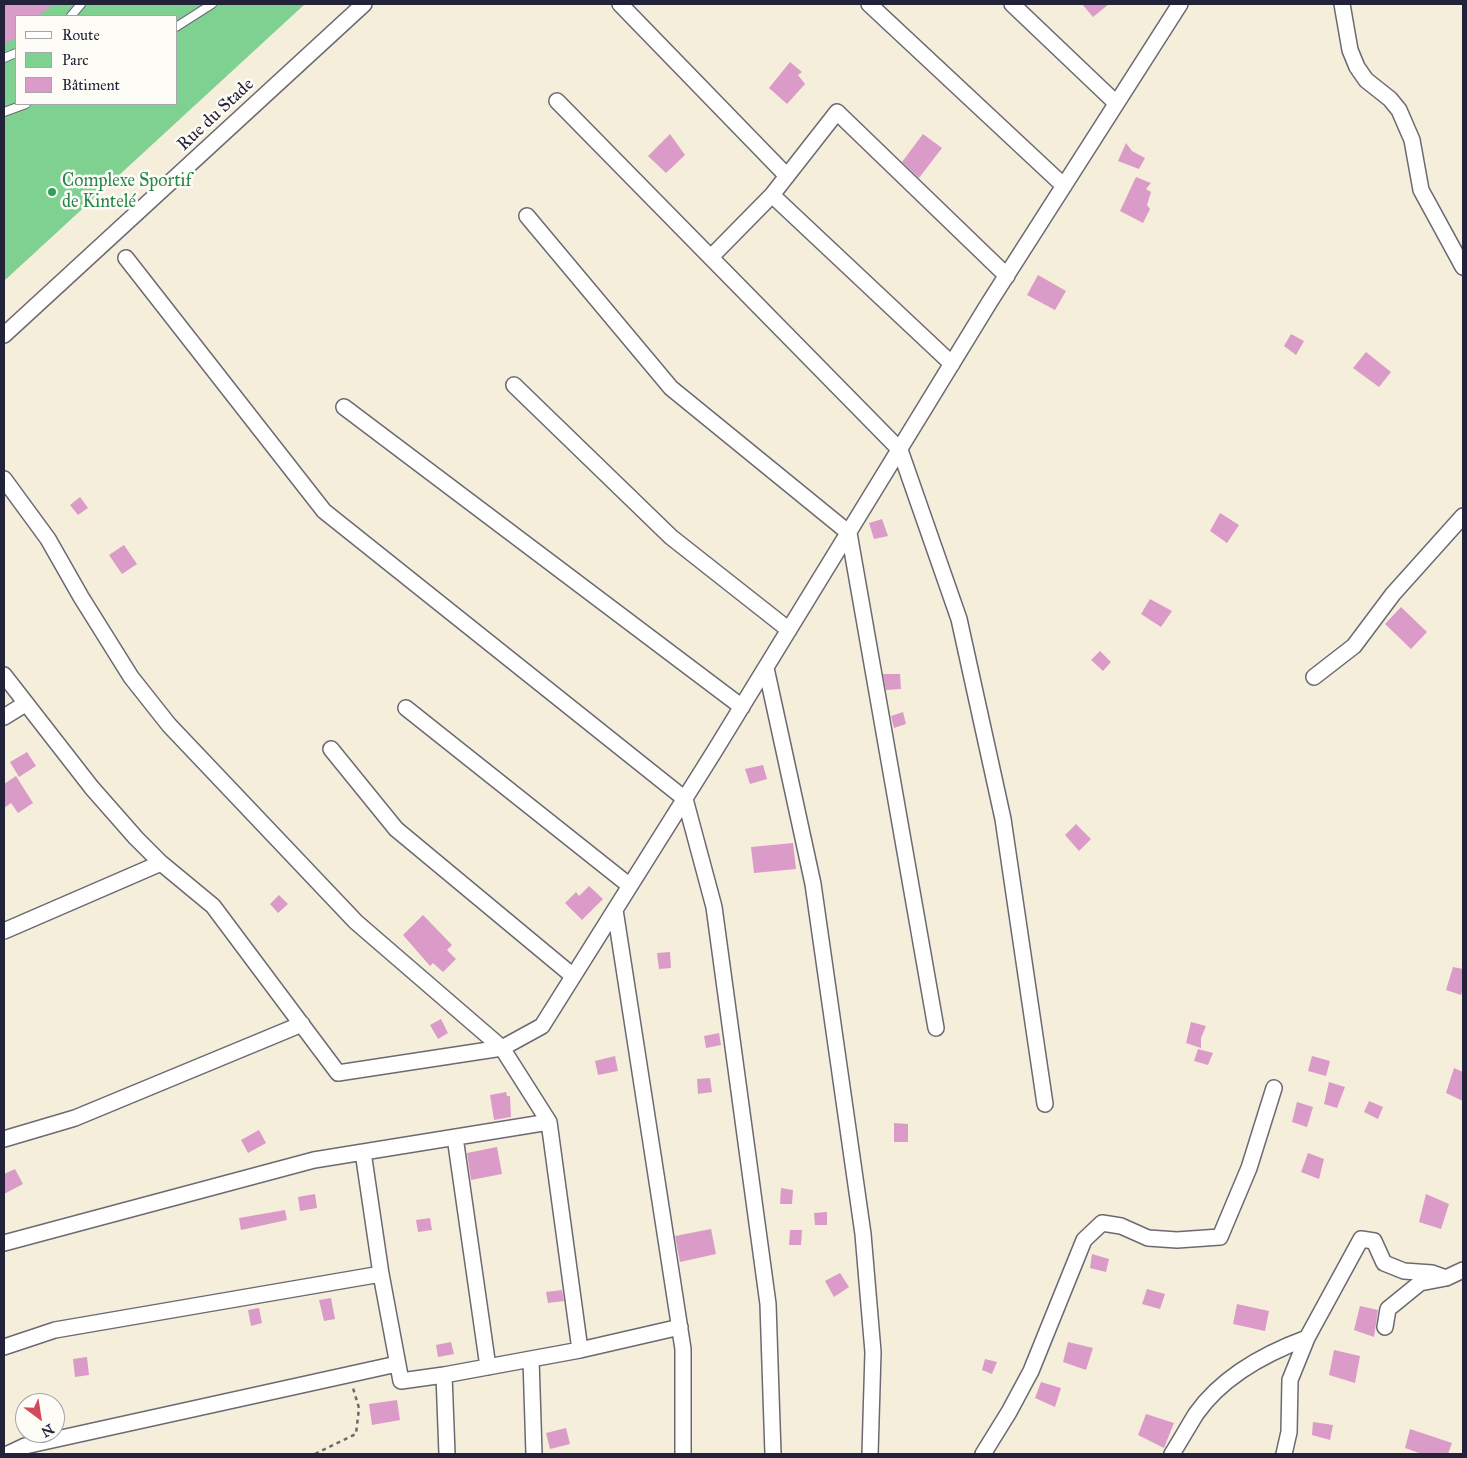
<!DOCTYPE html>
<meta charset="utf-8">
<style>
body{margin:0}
#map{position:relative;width:1467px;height:1458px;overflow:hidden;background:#f5eeda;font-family:"IM FELL Great Primer",serif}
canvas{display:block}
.frame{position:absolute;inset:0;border:5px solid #22223b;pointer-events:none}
.legend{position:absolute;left:15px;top:15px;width:162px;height:90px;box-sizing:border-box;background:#fdfcf7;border:1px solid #a5a5ac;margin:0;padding:6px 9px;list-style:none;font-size:15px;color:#22223b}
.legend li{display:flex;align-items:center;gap:10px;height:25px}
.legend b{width:25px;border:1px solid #a5a5ac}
.north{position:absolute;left:15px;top:1393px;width:50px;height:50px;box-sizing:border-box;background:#fdfcf7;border:1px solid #a5a5ac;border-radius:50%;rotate:149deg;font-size:14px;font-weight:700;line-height:20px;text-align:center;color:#22223b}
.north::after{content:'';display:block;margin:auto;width:18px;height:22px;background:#d1495b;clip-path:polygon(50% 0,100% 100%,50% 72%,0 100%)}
</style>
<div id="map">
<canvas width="1467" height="1458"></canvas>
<div class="frame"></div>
<ul class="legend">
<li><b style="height:6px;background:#fff"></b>Route</li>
<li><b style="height:14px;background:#7fd192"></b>Parc</li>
<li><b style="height:14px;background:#db9bc8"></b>Bâtiment</li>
</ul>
<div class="north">N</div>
</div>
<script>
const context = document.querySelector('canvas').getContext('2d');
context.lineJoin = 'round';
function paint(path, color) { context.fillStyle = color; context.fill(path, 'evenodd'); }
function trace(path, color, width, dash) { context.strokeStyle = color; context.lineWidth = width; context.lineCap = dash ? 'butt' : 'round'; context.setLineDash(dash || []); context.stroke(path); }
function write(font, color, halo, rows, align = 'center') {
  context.font = font + ' "IM FELL Great Primer",serif'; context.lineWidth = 5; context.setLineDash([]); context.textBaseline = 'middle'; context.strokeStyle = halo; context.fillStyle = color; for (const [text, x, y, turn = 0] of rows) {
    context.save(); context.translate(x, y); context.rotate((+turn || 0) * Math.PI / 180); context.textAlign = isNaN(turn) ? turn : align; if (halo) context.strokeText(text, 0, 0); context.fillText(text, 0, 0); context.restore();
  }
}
paint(new Path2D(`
 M4 4H305L4 281ZM16 16H176V104H16Z`), '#7fd192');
paint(new Path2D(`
 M4 4H54L38 16H16V38L4 44Z
 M1082 4H1109L1093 17Z
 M790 62 802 72 798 75 805 84 787 104 769 88Z
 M670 134 685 155 666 173 648 156Z
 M923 134 942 148 919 178 902 162Z
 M1126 143 1132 151 1145 158 1139 169 1118 161Z
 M1136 177 1151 183 1146 189 1151 192 1147 205 1150 209 1143 223 1120 211Z
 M1038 275 1066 291 1055 310 1027 295Z
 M1291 334 1304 341 1296 355 1284 346Z
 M1366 352 1391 372 1379 387 1353 368Z
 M80 497 88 508 78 515 70 505Z
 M1220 513 1239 525 1227 543 1210 531Z
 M882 519 888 536 874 539 869 523Z
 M124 545 137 564 122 574 109 555Z
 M1150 599 1172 611 1161 627 1141 614Z
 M1401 607 1427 632 1411 649 1385 624Z
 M1100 651 1111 662 1103 671 1091 660Z
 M883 674H900L901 689 886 690Z
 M903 712 906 724 894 728 891 716Z
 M27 752 36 766 19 777 10 762Z
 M763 765 767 779 750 784 745 769Z
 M16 776 33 803 18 813 11 803 4 808V784Z
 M1076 824 1091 839 1079 851 1065 835Z
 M793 843 796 869 754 873 751 847Z
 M589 886 603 899 582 920 565 903 576 892 579 896Z
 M279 895 288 904 278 913 270 904Z
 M423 915 452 945 447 950 456 959 443 972 433 963 430 966 403 935Z
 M670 952 671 968 659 969 657 953Z
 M1453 967 1463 969V989L1461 995 1446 990Z
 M441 1019 448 1033 438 1039 430 1025Z
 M1191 1022 1206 1026 1201 1038V1048L1186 1043Z
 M719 1033 721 1045 706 1048 704 1036Z
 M1198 1049 1213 1053 1208 1065 1194 1061Z
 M615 1056 618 1071 598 1075 595 1061Z
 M1312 1056 1330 1061 1326 1076 1308 1071Z
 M1454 1068 1463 1072V1101L1446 1093Z
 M710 1078 712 1092 698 1094 697 1079Z
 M1329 1082 1345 1087 1337 1108 1324 1104Z
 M506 1092 507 1096H510L511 1117 494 1120 490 1095Z
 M1369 1101 1383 1107 1378 1119 1364 1112Z
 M1297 1102 1313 1107 1307 1127 1292 1122Z
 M894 1123 908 1124V1142H894Z
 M259 1130 266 1143 248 1153 241 1140Z
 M497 1147 502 1174 471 1180 467 1153Z
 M1308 1153 1324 1159 1319 1179 1301 1172Z
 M15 1169 23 1184 4 1194V1174Z
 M781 1188 793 1190 792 1204H780Z
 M315 1194 317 1208 300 1211 298 1197Z
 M1426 1194 1449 1204 1441 1229 1419 1222Z
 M285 1210 287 1220 241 1230 239 1218Z
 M827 1212V1225H815L814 1213Z
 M430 1218 432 1230 418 1232 416 1220Z
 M711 1229 716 1254 680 1262 675 1236Z
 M790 1230H802L801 1245H789Z
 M1092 1254 1109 1259 1106 1272 1090 1268Z
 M840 1273 849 1287 834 1297 825 1281Z
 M1147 1289 1165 1294 1160 1309 1142 1304Z
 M562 1290 564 1301 548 1303 546 1292Z
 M331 1298 335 1319 324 1321 319 1300Z
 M1237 1304 1269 1311 1265 1331 1233 1324Z
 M1360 1306 1378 1310 1374 1337 1354 1330Z
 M259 1308 262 1323 251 1326 248 1310Z
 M451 1342 454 1354 438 1357 436 1345Z
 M1068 1342 1093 1348 1086 1370 1063 1362Z
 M1334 1350 1360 1356 1355 1383 1329 1375Z
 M87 1357 89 1375 75 1377 73 1359Z
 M985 1359 997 1362 992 1374 982 1370Z
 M1041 1382 1061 1388 1055 1407 1035 1398Z
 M397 1400 400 1420 372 1425 369 1404Z
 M1146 1414 1174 1423 1164 1448 1138 1435Z
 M1313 1422 1333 1425 1330 1440 1312 1435Z
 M566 1428 570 1444 550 1449 546 1433Z
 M1410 1429 1452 1443 1448 1454H1422L1405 1448Z`), '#db9bc8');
const lane = new Path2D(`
 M71 16 81 4
 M176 27 212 4
 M4 58 16 53
 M4 112 26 104`);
const street = new Path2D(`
 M620 4 787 176
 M869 4 1064 186
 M1012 4 1116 103
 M1342 4 1350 50 1357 67 1366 80 1390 99 1399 110 1412 140 1421 190 1463 267
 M557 101 900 450 959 619 1003 819 1045 1104
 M772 195 952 364
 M527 216 671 388 849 533 936 1028
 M711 257 772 195 837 112 1007 276
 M126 258 324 511 685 799 714 907 768 1304 773 1454
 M4 335 364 4
 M514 385 671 537 789 630
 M344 407 742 707
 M4 479 48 539 81 597 131 677 169 725 356 922 502 1048 549 1122 580 1350 444 1375 401 1381 381 1274 363 1152
 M766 668 813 884 863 1234 873 1352 870 1454
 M4 675 92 788 136 838 161 863 213 906 338 1073 502 1048 542 1026 714 752 989 303 1180 4
 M1314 677 1354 646 1393 594 1463 516
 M406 708 630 886
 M4 717 25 704
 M331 749 396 829 573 976
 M615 910 683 1349V1454
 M4 931 161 863
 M455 1137 488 1367
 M4 1139 75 1118 302 1024
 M4 1243 314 1160 549 1122
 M1446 1278 1463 1270
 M1307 1338 1361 1239 1374 1241 1384 1263 1404 1271 1432 1273 1446 1278 1420 1283 1388 1309 1385 1327
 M4 1347 55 1330 381 1274
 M580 1350 680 1327
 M531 1359 534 1454
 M444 1375 447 1454
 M8 1454 25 1446 397 1364
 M983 1454 1009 1412 1031 1371 1084 1240 1102 1223 1121 1226 1148 1238 1177 1240 1220 1237 1249 1168 1274 1088
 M1172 1454C1180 1441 1188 1427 1196 1414 1222 1377 1266 1353 1307 1338L1290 1380 1289 1432 1284 1454`);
trace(lane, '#6c6973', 10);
trace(street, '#6c6973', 18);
trace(new Path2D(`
 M315 1454 356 1434 359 1408 353 1388`), '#6c6973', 2.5, [4, 4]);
trace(lane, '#fff', 8);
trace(street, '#fff', 15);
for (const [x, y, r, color] of [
 [52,192,5,"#2e9e5b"]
]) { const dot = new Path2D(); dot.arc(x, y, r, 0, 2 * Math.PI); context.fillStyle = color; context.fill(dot); trace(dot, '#fdfcf7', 2); }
write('18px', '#22223b', '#fdfcf7', [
 ["Rue du Stade",216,115,-43]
]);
write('18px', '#27864d', '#fdfcf7', [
 ["Complexe Sportif",62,182],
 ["de Kintelé",62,203]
], 'left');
</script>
